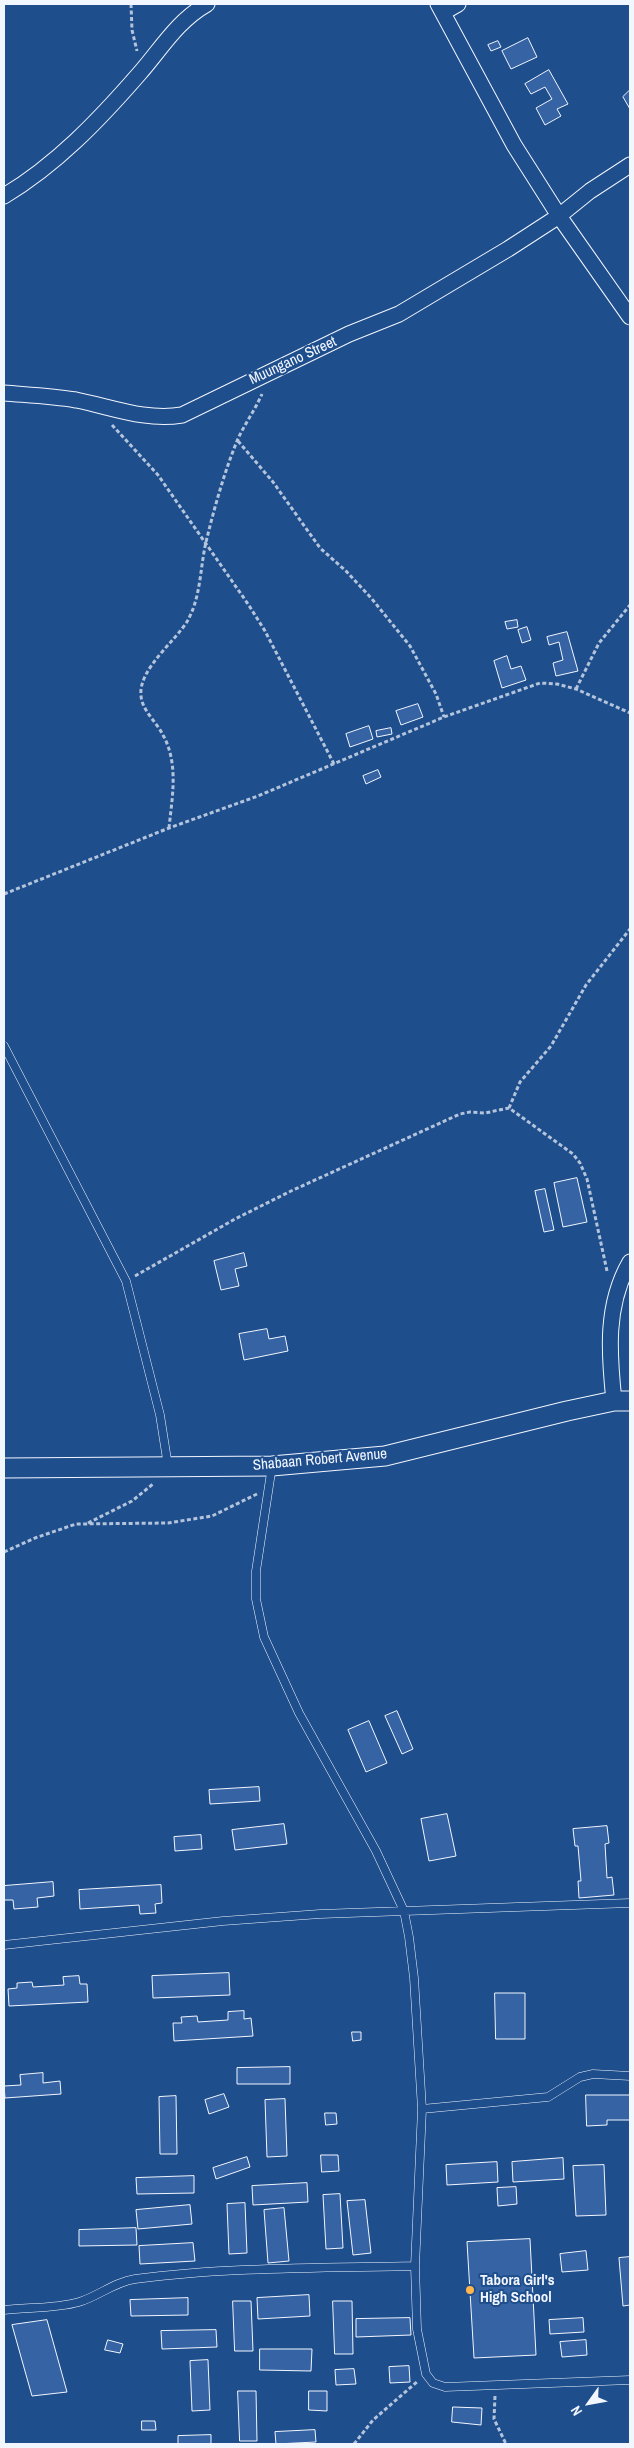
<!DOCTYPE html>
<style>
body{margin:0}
#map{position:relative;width:634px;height:2448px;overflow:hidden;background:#1f4e8c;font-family:"Archivo Narrow",sans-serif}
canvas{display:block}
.frame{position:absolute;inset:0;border:5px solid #f2f6ff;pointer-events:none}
.north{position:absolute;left:564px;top:2378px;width:50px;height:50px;-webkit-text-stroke:4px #1f4e8c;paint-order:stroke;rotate:238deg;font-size:14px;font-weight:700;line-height:20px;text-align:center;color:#f2f6ff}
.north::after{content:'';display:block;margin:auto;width:18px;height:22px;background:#f2f6ff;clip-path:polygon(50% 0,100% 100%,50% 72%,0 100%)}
</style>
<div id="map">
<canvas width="634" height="2448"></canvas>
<div class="frame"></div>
<div class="north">N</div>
</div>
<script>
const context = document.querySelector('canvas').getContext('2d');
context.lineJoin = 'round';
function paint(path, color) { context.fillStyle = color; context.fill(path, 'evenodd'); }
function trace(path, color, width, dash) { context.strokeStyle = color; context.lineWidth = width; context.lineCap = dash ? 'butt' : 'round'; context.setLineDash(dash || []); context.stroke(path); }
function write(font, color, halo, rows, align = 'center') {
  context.font = font + ' "Archivo Narrow",sans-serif'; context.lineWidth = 4; context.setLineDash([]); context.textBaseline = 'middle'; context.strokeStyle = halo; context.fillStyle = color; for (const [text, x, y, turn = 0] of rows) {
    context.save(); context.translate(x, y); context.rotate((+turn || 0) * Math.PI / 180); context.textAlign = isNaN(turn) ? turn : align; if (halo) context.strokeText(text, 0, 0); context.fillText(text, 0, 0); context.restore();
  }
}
const building = new Path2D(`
 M528 38 537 57 511 69 502 51Z
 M498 41 501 47 491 51 488 45Z
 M549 70 568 104 557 109 561 116 545 125 536 108 552 99 545 87 531 94 525 84Z
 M630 90V109L623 97Z
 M517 620 518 627 507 629 505 622Z
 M527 627 531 640 522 643 518 630Z
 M567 632 578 671 556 676 553 663 563 660 559 642 549 645 547 637Z
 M507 656 511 669 521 666 526 680 502 688 494 661Z
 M418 704 423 717 401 725 396 711Z
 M369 726 373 739 350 747 346 734Z
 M391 728 392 734 377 737 376 731Z
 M378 770 381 777 366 784 363 776Z
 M577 1178 587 1222 563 1227 554 1183Z
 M545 1189 554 1230 544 1232 535 1191Z
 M244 1253 247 1266 235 1269 239 1286 221 1290 214 1261Z
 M267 1329 269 1339 285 1336 288 1351 244 1360 239 1334Z
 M397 1711 413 1749 402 1754 385 1716Z
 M369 1721 387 1763 366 1772 348 1730Z
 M259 1787 260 1801 210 1804 209 1790Z
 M447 1814 456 1856 429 1861 421 1819Z
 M284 1824 287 1844 235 1850 232 1830Z
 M607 1826 609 1843 605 1844 607 1878 612 1877 614 1895 579 1898 578 1881H581L578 1846H575L573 1829Z
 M201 1835 202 1849 175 1851 174 1837Z
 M53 1882 54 1896 37 1898 38 1907 14 1909 13 1900H4V1886Z
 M161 1885 162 1903 155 1904 156 1913 140 1914 139 1905 80 1909 79 1890Z
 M229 1973 230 1995 153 1998 152 1976Z
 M79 1976 80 1984H87L88 2002 9 2006 8 1989 17 1988V1983L32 1982 33 1987 64 1985 63 1977Z
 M495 1993H525V2039H496Z
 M244 2011V2019L251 2018 253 2036 174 2041 173 2023H182L181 2017 197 2016 198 2022 228 2020V2012Z
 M352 2032H361V2040L353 2041Z
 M290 2067V2084H237V2068Z
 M43 2073V2083L60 2081 61 2094 5 2098 4 2086 21 2085 20 2075Z
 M224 2094 229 2107 209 2114 205 2100Z
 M586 2095H630V2120H607V2125L587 2126Z
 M176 2096 177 2154H160L159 2097Z
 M285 2099 287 2156 267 2157 265 2100Z
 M325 2113H336L337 2124 326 2125Z
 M321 2155H338L339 2171 322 2172Z
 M247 2157 250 2167 216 2179 213 2168Z
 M563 2158 564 2179 513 2182 512 2162Z
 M497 2162 498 2182 447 2185 446 2165Z
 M604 2165 606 2215 576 2216 573 2166Z
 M194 2176V2193L137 2194 136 2178Z
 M307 2183 308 2202 253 2205 252 2186Z
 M516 2187 517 2204 498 2206 497 2188Z
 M340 2194 343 2248 326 2249 323 2195Z
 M365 2200 371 2253 353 2255 347 2201Z
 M245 2203 247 2253 229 2254 227 2204Z
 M190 2205 192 2224 138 2229 136 2210Z
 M284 2208 289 2261 268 2263 264 2210Z
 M136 2228 137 2245 79 2246V2230Z
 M530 2239 536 2355 474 2358 467 2242Z
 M193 2243 195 2261 140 2264 139 2246Z
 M586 2251 588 2270 562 2272 560 2254Z
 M630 2257V2305L623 2306 619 2258Z
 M309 2295 310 2316 258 2319 257 2298Z
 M188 2298V2315L131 2316 130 2300Z
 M233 2301H251L253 2351H235Z
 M333 2301H352L353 2354H335Z
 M410 2318 411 2335 356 2337V2319Z
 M583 2318 584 2332 550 2334 549 2320Z
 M47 2320 67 2392 32 2396 12 2325Z
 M216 2330 217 2347 162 2349 161 2331Z
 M108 2340 123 2344 120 2353 105 2350Z
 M586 2340 587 2355 562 2357 560 2342Z
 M260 2349H312L311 2371 260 2370Z
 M208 2360 210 2410 192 2411 190 2361Z
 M409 2366 410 2382 390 2383 389 2367Z
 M354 2369 356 2384 336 2385 335 2370Z
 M238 2391H256L257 2441H240Z
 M309 2391H327V2411L309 2410Z
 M453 2407 482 2408 481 2425 452 2422Z
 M142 2421H155L156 2430H142Z
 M315 2430 316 2442 276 2444 275 2432Z
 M211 2435V2444H178V2436Z`);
paint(building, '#3563a3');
trace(building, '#f2f6ff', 1);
const service = new Path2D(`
 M4 1046 126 1281 160 1415 168 1466
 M272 1466 256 1571V1599L264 1637 299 1713 376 1851 404 1911 409 1937 414 1978 422 2109 415 2266 417 2329 426 2374 433 2383 445 2387 630 2380
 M4 1945 223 1921 320 1914 630 1903
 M422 2109 548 2097 580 2077 593 2074 630 2076
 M4 2310C28 2307 55 2309 79 2302 99 2296 114 2282 135 2279 225 2267 323 2268 415 2266`);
const minor = new Path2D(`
 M438 4 514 145 559 216 630 317
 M444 12 458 4
 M4 196C56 165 99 120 139 74 161 49 177 21 207 4
 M4 393C28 395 52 396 76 400 112 407 145 421 182 415L349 334 399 314 508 249 559 216 590 191 630 165
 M614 1401C609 1354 605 1305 630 1262`);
const tertiary = new Path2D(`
 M4 1468 272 1466 385 1456 567 1411 614 1401H630`);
trace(service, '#f2f6ff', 9);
trace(minor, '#f2f6ff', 17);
trace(tertiary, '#f2f6ff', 21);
trace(new Path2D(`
 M131 4 132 30 137 51
 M112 425 158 475 248 604 265 631 334 764
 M238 441 273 482 320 548 346 571 372 599 410 646 436 694 444 717
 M576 689 599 643 630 605
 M169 828C172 798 179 764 163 735 157 723 142 710 141 696 138 669 176 641 188 620 201 596 200 568 206 542 214 509 224 473 237 441 244 425 255 410 262 394
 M4 894 169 828 258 796 444 717 540 683 557 684 576 689 630 713
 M509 1108 520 1082 551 1046 586 985 630 929
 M135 1276 235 1219 291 1191 460 1114 470 1112 485 1113 509 1108 573 1154 580 1163 587 1179 607 1271
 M88 1523 132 1501 153 1484
 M4 1552 35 1538 76 1524 168 1523 212 1516 257 1494
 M495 2396 494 2419 506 2444
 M354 2444 373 2420 418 2381`), '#b3c4dc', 3, [4, 2.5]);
trace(service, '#1f4e8c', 8);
trace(minor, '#1f4e8c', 15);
trace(tertiary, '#1f4e8c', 19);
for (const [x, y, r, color] of [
 [470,2290,5,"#ffb74d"]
]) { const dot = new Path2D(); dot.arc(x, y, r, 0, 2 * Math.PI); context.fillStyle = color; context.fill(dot); trace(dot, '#1f4e8c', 2); }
write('15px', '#f2f6ff', '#1f4e8c', [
 ["Muungano Street",293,361,-25],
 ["Shabaan Robert Avenue",320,1460,-5]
]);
write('bold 15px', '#f2f6ff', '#1f4e8c', [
 ["Tabora Girl's",480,2281],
 ["High School",480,2298]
], 'left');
</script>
